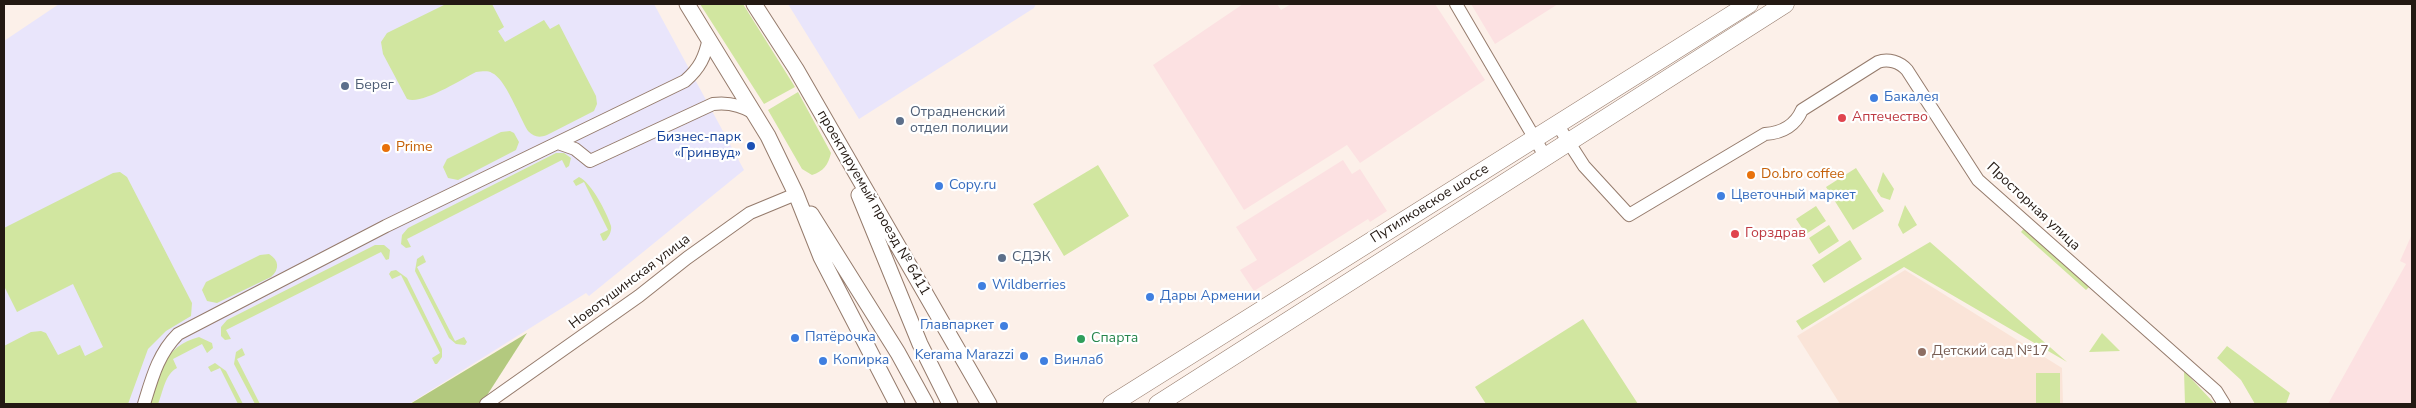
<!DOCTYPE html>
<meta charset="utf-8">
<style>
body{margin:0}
#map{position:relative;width:2416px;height:408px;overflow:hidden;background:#fcf0e9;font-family:"Nunito Sans",sans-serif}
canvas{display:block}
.frame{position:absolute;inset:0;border:5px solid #231913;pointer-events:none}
</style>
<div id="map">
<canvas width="2416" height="408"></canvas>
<div class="frame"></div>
</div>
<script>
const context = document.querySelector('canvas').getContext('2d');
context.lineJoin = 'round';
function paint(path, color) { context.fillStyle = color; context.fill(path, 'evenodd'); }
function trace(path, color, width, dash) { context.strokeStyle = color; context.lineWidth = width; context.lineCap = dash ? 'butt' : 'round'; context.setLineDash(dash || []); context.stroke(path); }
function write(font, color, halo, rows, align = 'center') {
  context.font = font + ' "Nunito Sans",sans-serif'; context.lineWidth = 4.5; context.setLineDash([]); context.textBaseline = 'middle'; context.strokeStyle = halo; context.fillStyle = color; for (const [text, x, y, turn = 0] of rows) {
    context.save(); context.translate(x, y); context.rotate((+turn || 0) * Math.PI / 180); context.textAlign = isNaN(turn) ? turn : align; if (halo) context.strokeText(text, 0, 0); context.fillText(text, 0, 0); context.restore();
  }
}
paint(new Path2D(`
 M59 4H654L744 170 589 296 586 293 409 404H4V41Z
 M788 4H1036L1034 8 859 119Z`), '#e9e5fb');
paint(new Path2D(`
 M1243 4H1277L1281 10 1291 4H1435L1485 80 1360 163 1347 145 1244 210 1153 65Z
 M1471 4H1558L1495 44Z
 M1343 160 1352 174 1360 169 1387 211 1370 222 1368 219 1254 291 1240 270 1257 260 1236 227Z
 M2412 234V404H2328L2406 264 2400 261Z`), '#fce1e2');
paint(new Path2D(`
 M1905 270 2062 368 2063 404H1840L1797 336Z`), '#fae4d8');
paint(new Path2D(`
 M446 4H492L504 27 498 31 505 42 544 20 550 29 559 24 596 96 597 104 594 111 547 135C539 138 534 137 528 131 520 118 505 78 492 73 487 70 481 72 476 72 460 80 422 105 407 99L383 54 381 42 387 33Z
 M700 4H743L795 87 764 104Z
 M798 92 831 153C828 165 824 171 812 175L802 169 768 110Z
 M510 131 514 133 519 142 516 150 458 180 448 178 443 167 447 159 501 132Z
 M556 153H564L571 158 569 166 566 168 562 160 407 239 411 247 406 248 401 244 402 235 408 228Z
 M1098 165 1129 216 1064 256 1033 204Z
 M1856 168 1884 211 1853 230 1826 187Z
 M120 172 127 177 192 303 191 316 166 331 148 349 128 404H4V346L31 332 41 331 46 333 58 355 80 345 85 356 103 347 73 284 17 312 4 286V228L113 173Z
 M1883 172 1894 189 1890 200 1881 197 1877 191Z
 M579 177C591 182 607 213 611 226 612 231 609 236 606 240L603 241 600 234 608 230 584 182 576 186 573 181Z
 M1905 205 1917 225 1903 234 1898 225Z
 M1816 206 1826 221 1806 234 1796 219Z
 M1829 225 1839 241 1819 254 1809 238Z
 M2025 227 2091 285 2086 290 2021 232Z
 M1850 240 1862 259 1824 283 1812 265Z
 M1930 242 2067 362 1904 267 1802 330 1796 321Z
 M375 245H384L390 250 389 259 386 260 381 252 226 330 231 339 225 340 221 336V327L227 320Z
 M269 254C279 260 280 269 271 277L217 303 207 301 202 290 206 282 260 255Z
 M423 255 426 262 417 267 455 341 464 337 467 342 465 345 456 344 449 338 415 271 417 259Z
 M396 270 407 278 442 349V357L437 364H435L432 358 440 353 401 275 392 279 389 274 391 271Z
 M1583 319 1638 404H1486L1475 387Z
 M2102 333 2120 351 2089 352Z
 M199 337 212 343 213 348 207 353 202 344 173 359 177 368C165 374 163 392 158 404H148C158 374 164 346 199 337Z
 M2227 346 2290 393 2286 404H2255L2241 380 2217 358Z
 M242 348 245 355 237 359 260 404H255L234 364 236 352Z
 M215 363 226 371 243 404H238L220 368 211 372 208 367Z
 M2184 371 2215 404H2185Z
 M2036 373H2060V404H2036Z`), '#d1e6a0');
paint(new Path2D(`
 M527 333 484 400 477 404H410Z`), '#b3c97f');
const minor = new Path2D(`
 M1456 4 1545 156
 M1557 124 1584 166 1629 215 1765 134C1781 133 1795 126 1802 110L1878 62C1888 58 1900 62 1907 70L1978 180 2216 391 2224 404
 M558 143 575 149 590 161 713 104C728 102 741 105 754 113
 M144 404C152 378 158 354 178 334L386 226 685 81C700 68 705 57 709 38
 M486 404 639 296 687 258 750 213 796 194`);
const tertiary = new Path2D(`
 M687 4 768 136 796 194 821 257 897 404
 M754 4 796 69 989 404
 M859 195 920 344 950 404
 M811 214 898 353 926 404`);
const secondary = new Path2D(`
 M1112 404 1749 4
 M1158 404 1785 4`);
trace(minor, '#957b6c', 14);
trace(tertiary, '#957b6c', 17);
trace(secondary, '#957b6c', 19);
trace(minor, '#fff', 12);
trace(tertiary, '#fff', 15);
trace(secondary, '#fff', 18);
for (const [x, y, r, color] of [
 [345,86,5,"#5c6f8a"],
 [1874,98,5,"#3f7fe0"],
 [1842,118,5,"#e0444e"],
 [900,121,5,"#5c6f8a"],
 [751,146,5,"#1a4fb4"],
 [386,148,5,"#e8710a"],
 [1751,175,5,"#e8710a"],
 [939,186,5,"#3f7fe0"],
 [1721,196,5,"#3f7fe0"],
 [1735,234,5,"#e0444e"],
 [1002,258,5,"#5c6f8a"],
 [982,286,5,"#3f7fe0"],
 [1150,297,5,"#3f7fe0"],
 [1004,326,5,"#3f7fe0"],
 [795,338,5,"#3f7fe0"],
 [1081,339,5,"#2e9e5b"],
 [1922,352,5,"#8d6e63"],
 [1024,356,5,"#3f7fe0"],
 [823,361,5,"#3f7fe0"],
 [1044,361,5,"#3f7fe0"]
]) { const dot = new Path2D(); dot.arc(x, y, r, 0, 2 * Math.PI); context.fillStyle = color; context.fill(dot); trace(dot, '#fff', 2); }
write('14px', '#4e5e75', '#fff', [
 ["Берег",355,86],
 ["Отрадненский",910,113],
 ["отдел полиции",910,129],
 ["СДЭК",1012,258]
], 'left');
write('14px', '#366cbe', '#fff', [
 ["Бакалея",1884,98],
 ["Copy.ru",949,186],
 ["Цветочный маркет",1731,196],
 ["Wildberries",992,286],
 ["Дары Армении",1160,297],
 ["Главпаркет",994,326,"right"],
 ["Пятёрочка",805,338],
 ["Kerama Marazzi",1014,356,"right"],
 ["Копирка",833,361],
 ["Винлаб",1054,361]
], 'left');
write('14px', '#be3a42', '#fff', [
 ["Аптечество",1852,118],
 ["Горздрав",1745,234]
], 'left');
write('14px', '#164399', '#fff', [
 ["Бизнес-парк",741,138],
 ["«Гринвуд»",741,154]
], 'right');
write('14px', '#c56008', '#fff', [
 ["Prime",396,148],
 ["Do.bro coffee",1761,175]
], 'left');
write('14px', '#231913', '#fff', [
 ["проектируемый проезд № 6411",873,203,60],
 ["Путилковское шоссе",1430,204,-32],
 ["Просторная улица",2033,207,43],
 ["Новотушинская улица",630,282,-37]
]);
write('14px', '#27864d', '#fff', [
 ["Спарта",1091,339]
], 'left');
write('14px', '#785e54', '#fff', [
 ["Детский сад №17",1932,352]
], 'left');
</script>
